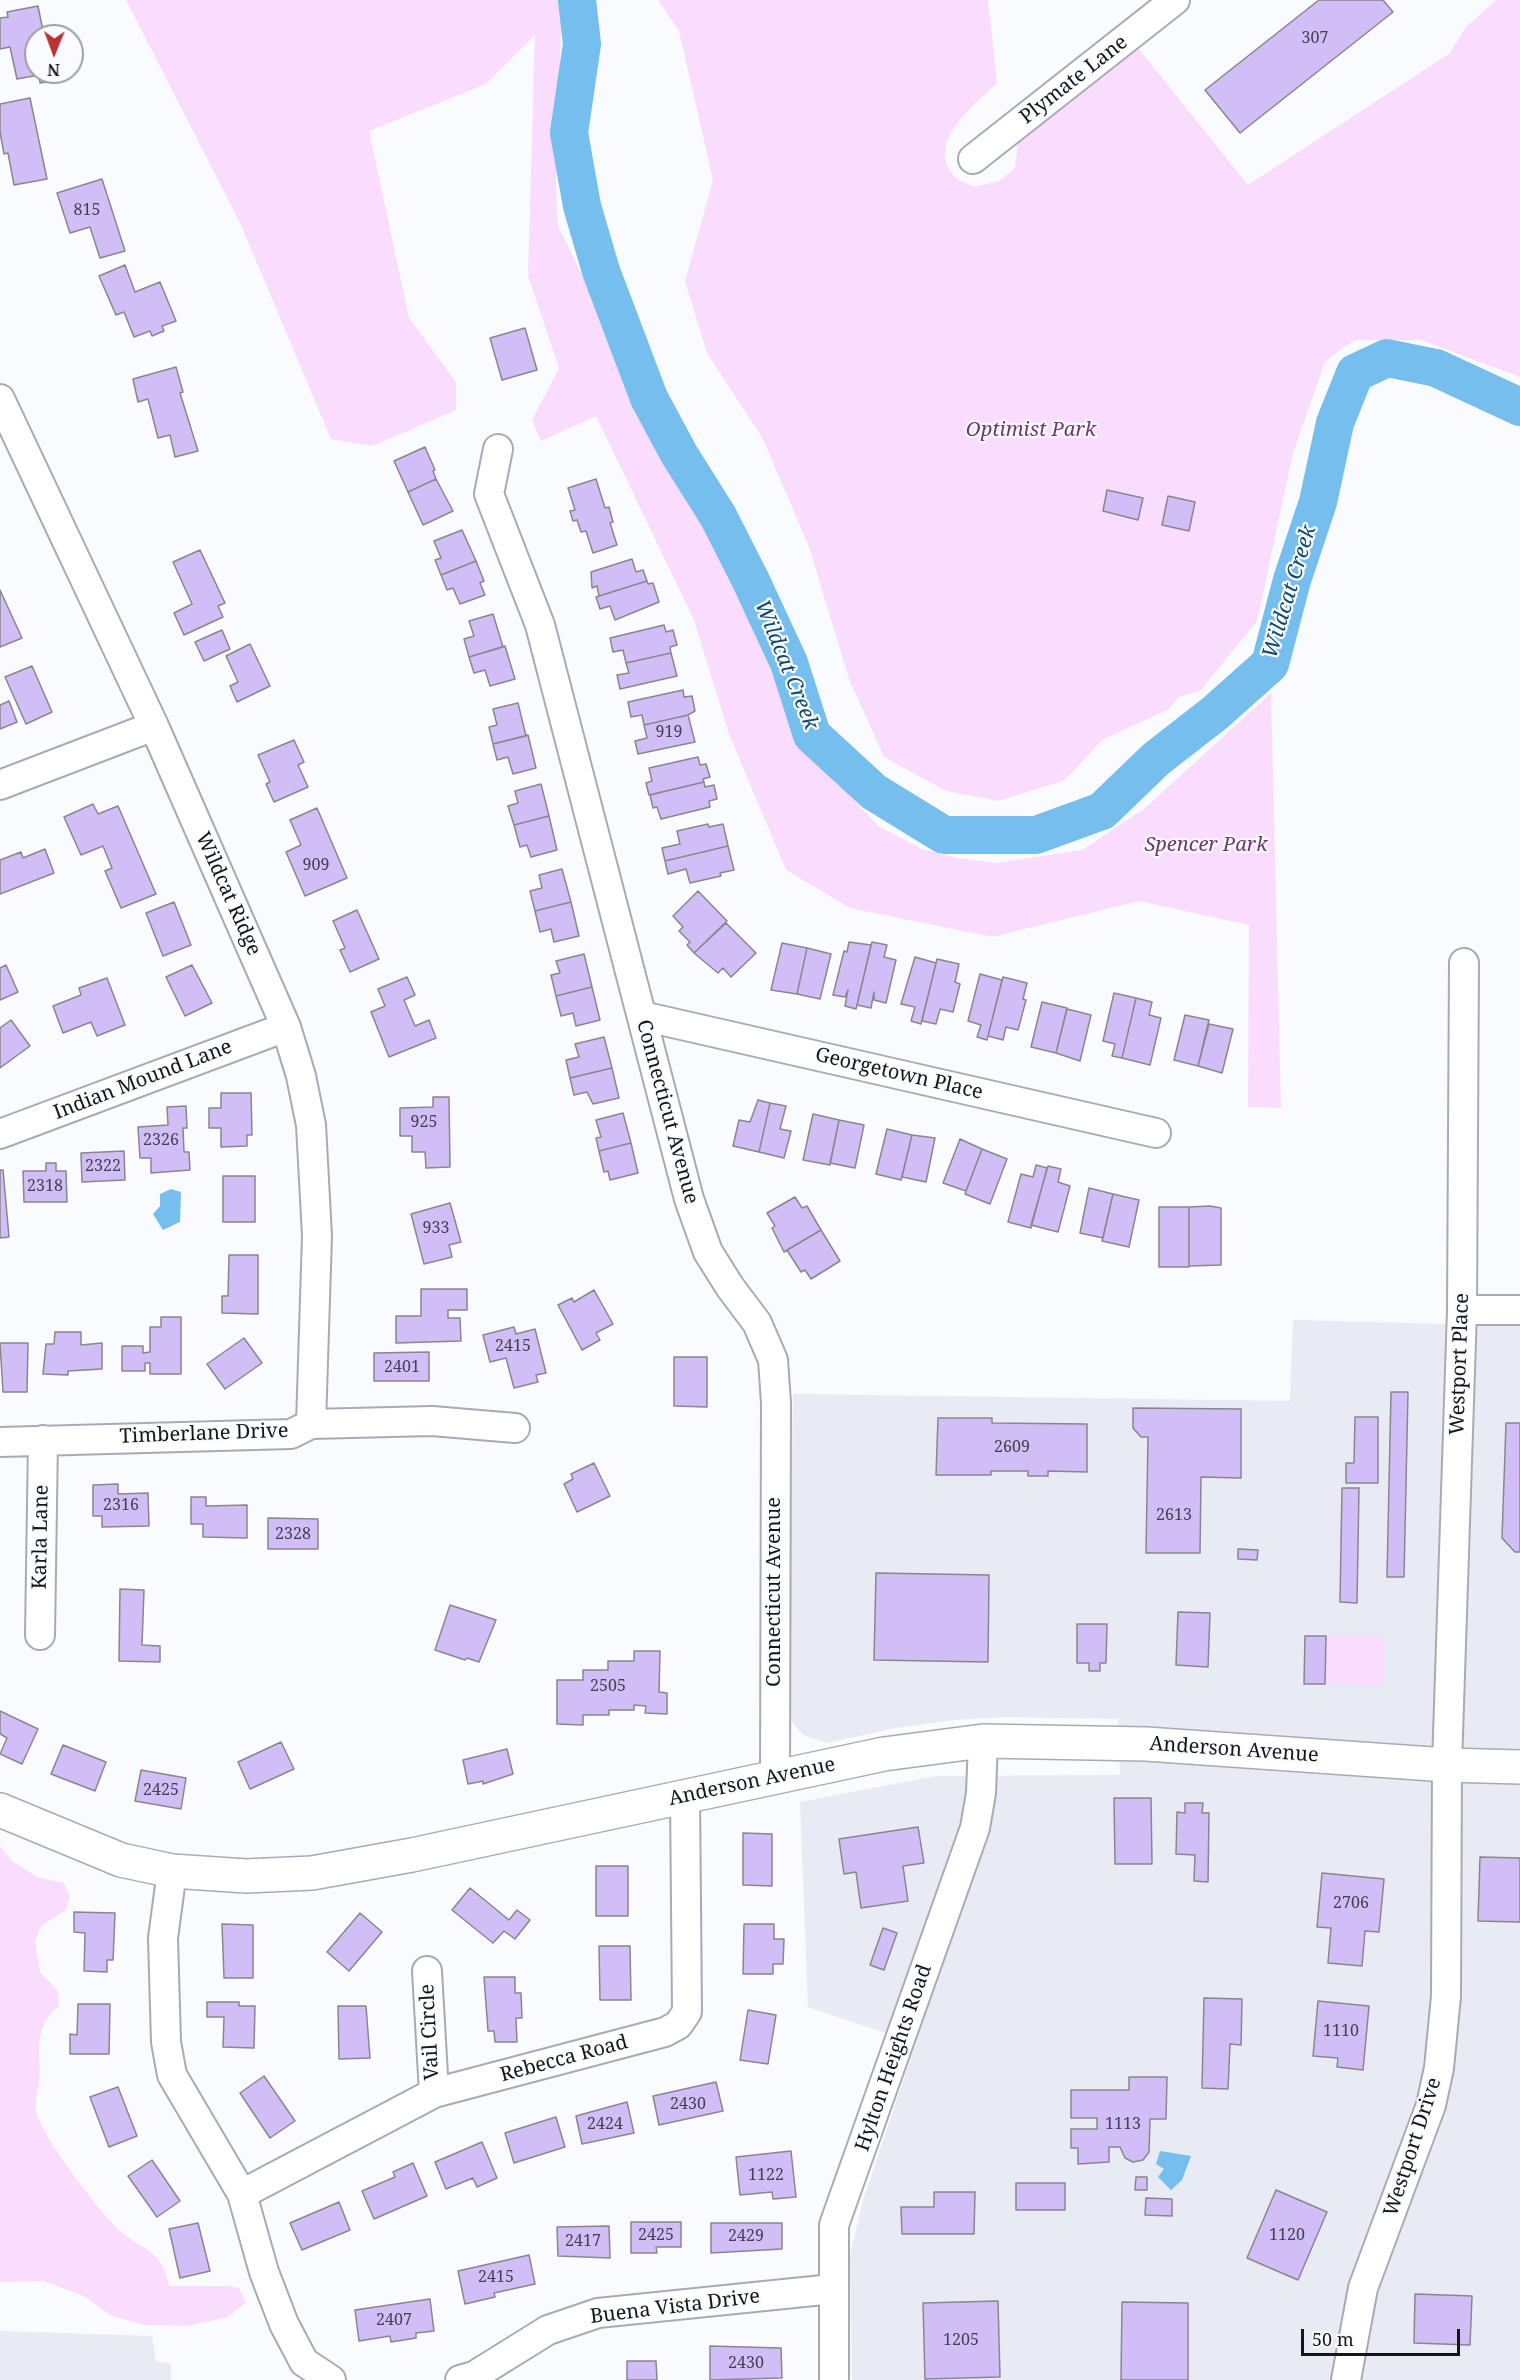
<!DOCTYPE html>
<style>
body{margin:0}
#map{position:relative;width:1520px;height:2380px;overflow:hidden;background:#fafbff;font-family:"Noto Serif",serif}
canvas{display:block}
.north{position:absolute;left:24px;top:24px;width:60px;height:60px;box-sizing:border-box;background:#fafbff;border:2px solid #9f9fa3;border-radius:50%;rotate:181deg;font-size:16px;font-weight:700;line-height:24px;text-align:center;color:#16161a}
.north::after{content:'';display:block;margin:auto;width:21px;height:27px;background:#bf3034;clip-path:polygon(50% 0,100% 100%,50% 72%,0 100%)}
.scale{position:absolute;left:1301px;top:2329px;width:159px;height:27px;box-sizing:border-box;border:3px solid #16161a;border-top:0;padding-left:8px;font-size:18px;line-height:21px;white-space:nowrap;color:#16161a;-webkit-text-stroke:4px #fafbff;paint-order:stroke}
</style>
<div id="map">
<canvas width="1520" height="2380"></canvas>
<div class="north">N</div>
<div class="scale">50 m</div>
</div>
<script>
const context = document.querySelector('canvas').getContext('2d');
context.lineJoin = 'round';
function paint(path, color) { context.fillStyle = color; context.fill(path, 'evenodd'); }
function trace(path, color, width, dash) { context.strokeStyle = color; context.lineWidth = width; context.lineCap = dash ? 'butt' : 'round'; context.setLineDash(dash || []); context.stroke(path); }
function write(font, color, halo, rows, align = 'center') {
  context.font = font + ' "Noto Serif",serif'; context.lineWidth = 4.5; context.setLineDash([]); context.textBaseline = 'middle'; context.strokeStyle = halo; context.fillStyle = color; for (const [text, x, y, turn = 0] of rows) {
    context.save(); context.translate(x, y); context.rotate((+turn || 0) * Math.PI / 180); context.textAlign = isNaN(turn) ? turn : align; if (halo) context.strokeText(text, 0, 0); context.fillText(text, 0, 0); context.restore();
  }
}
paint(new Path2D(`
 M1293 1320 1520 1326V2380H852L850 2256 863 2200 916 2043 808 2007 800 1802 936 1776 1120 1775 1118 1719 1007 1717 953 1720 896 1728 827 1743 803 1735 792 1722 788 1705 793 1394 1290 1401Z
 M0 2331 152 2336 156 2361 171 2364V2380H0Z`), '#e8eaf4');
paint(new Path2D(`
 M126 0H562L556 186 558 226 622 356 644 423 718 553 769 655 802 737 835 779 878 826 922 849 957 858 996 863 1082 850 1144 809 1271 693 1281 1108 1248 1107 1249 925 1139 901 992 937 850 908 786 870 729 734 694 620 596 416 541 441 532 420 559 368 528 276 535 35 486 84 369 131 409 318 456 382V410L372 446 331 439 241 225Z
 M658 0H988L997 83C974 106 925 141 954 176 958 181 969 184 975 187L999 181 1015 168 1018 141 1139 49 1248 185 1450 53 1466 27 1496 0H1520V377L1421 340H1356L1342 348 1325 362 1293 453 1257 621 1200 691 1179 697 1169 709 1102 740 1065 780 999 801 946 791 884 757 849 679 809 547 763 439 707 353 685 281 713 180 679 31Z
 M1326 1636 1384 1637 1383 1685 1325 1684Z
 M0 1846 12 1861 37 1877 64 1883 70 1897 66 1910 41 1926 35 1942 40 1972 58 1991 59 2006C37 2023 38 2047 40 2072 40 2085 35 2097 36 2109 38 2133 100 2212 119 2230 141 2250 163 2249 169 2286H227L239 2288 246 2302 228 2317 187 2326 145 2325 112 2316 84 2296 43 2281 0 2282Z`), '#f9dcfe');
paint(new Path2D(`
 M171 1189 181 1192 180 1222 163 1230 153 1214 160 1206V1194Z
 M1160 2151 1191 2156 1182 2180 1171 2190 1158 2177 1164 2169 1156 2164Z`), '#75beed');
trace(new Path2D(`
 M577 0 582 44 569 133 582 206 601 271 649 398 679 454 718 516 750 579 789 663 812 735 874 792 944 835H1036L1102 811 1156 759 1215 713 1270 664 1292 580 1318 502 1335 423 1355 373 1387 358 1436 368 1520 407`), '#75beed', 38);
const building = new Path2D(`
 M1319 0H1383L1393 12 1240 133 1205 90Z
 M38 6 44 36H36V72H51L53 81 40 83 39 75 17 79 10 47 0 49V18L8 17 7 12Z
 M30 98 47 179 14 185 8 153 4 154 0 132V104Z
 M102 179 125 251 100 258 90 227 70 233 57 193Z
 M125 265 135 292 160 282 176 321 162 326 164 331 152 336 150 331 134 337 124 312 116 315 99 276Z
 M525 328 537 370 502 380 490 338Z
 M176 367 183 392 180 393 198 451 175 457 170 435 158 438 148 399 138 402 133 379Z
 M425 447 435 470 433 471 436 479 408 492 394 461Z
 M436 479 453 511 423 525 408 492Z
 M596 479 605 508 609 507 613 522 610 523 617 545 593 553 586 531 581 532 577 520 573 521 570 511 575 510 568 488Z
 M1107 490 1143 498 1138 520 1103 511Z
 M1168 496 1195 502 1189 531 1162 525Z
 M462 530 476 561 441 575 435 560 441 558 434 541Z
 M200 550 225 603 218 606 223 617 184 635 174 613 192 604 173 562Z
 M632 559 636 572 643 570 647 581 599 596 597 586 592 588 591 572Z
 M476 561 484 581 480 583 485 595 460 604 453 588 447 590 441 575Z
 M647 581 648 584 653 583 659 602 615 620 610 606 600 609 596 597Z
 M0 590 22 638 0 647Z
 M493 614 503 647 469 657 464 639 474 636 469 621Z
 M664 625 666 632 673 630 677 645 670 647 671 653 626 663 623 650 613 652 610 638Z
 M222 630 230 649 204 661 195 642Z
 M250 644 270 686 237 702 230 686 238 682 226 656Z
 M505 646 515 679 490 686 485 670 474 673 469 657Z
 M671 653 677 676 620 689 617 675 629 673 626 663Z
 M32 666 52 712 26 724 5 677Z
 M683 690 684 697 692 696 695 711 688 715 644 725 642 715 631 717 628 702Z
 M9 701 17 722 0 729V705Z
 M518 703 526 736 493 744 489 727 497 725 493 709Z
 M688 715 695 742 638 754 635 741 647 738 644 725Z
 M528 735 536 768 513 774 508 757 497 760 493 744Z
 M294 740 304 762 298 765 308 787 274 802 266 784 270 782 258 755Z
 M698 757 700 765 706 764 710 777 703 779 704 782 649 795 646 783 652 781 649 768Z
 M704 782 705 787 714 785 717 799 709 801 710 807 661 819 657 807 653 808 650 795Z
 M541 784 549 816 514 825 508 806 518 803 515 791Z
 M93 804 98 814 118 806 156 894 121 908 105 871 112 868 103 846 81 855 64 817Z
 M317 808 347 878 305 896 286 852 301 845 290 820Z
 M549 816 557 850 531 857 527 845 520 847 514 825Z
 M708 824 709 827 723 824 728 846 665 861 662 848 680 844 677 831Z
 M728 846 734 870 720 873 721 876 690 883 686 869 668 874 665 861Z
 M45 849 54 873 0 894V860L21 852 23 858Z
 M562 869 571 902 535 911 530 891 542 888 539 875Z
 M698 891 727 921 694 953 687 945 690 942 679 931 683 927 673 916Z
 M174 902 191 945 163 956 146 913Z
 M571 902 579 936 554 942 551 929 540 932 535 911Z
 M357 910 379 959 350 972 340 950 345 948 333 921Z
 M726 923 756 953 731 977 723 968 718 973 694 953Z
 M849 942 871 945 856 1009 845 1006 848 990 845 997 833 995 844 951 847 952Z
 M872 942 887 945 884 957 896 960 886 1003 874 1000V992L871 1008 857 1005Z
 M782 943 807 948 797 994 771 990Z
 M807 948 831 954 820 999 797 994Z
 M584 954 592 987 556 996 551 975 560 973 556 961Z
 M915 957 936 963 921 1024 911 1021 915 1007 901 1004Z
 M937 959 959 964 955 982 960 984 953 1012 940 1009 936 1024 922 1021Z
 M6 965 18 992 0 1000V968Z
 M192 965 212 1003 185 1016 166 977Z
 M980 974 1002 980 987 1040 977 1037 981 1025 968 1021Z
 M407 977 415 995 404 1000 415 1026 429 1020 436 1038 389 1057 371 1012 385 1006 378 989Z
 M1003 977 1027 983 1023 999 1026 1000 1018 1030 1006 1027 1003 1040 988 1036Z
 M107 978 125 1025 97 1036 91 1022 63 1033 53 1006 81 995 79 988Z
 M592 987 600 1020 576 1026 573 1013 561 1016 556 996Z
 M1114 993 1136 998 1122 1058 1112 1056 1115 1044 1103 1041Z
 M1136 998 1152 1002 1149 1015 1161 1018 1150 1065 1122 1058Z
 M1042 1002 1067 1008 1056 1053 1031 1047Z
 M1067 1009 1091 1015 1080 1061 1056 1053Z
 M1185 1015 1209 1020 1198 1066 1174 1060Z
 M11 1020 30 1046 0 1068V1028Z
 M1209 1024 1233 1029 1222 1073 1198 1066Z
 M604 1037 612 1068 570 1078 566 1060 579 1057 575 1044Z
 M612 1068 619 1098 593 1104 587 1092 574 1095 570 1078Z
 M221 1093H251L252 1135H247V1146L221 1147V1128H209V1108H221Z
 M433 1097H449L450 1167 426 1168 425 1152H412V1136H400V1108L433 1107Z
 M758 1100 770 1103 759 1152 733 1146 739 1120 750 1122Z
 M770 1103 786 1106 780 1129 791 1131 784 1158 759 1152Z
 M186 1106 187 1128H183L184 1152H189L190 1170 151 1173V1158H140L138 1127 168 1125 167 1107Z
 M623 1113 631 1143 599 1151 596 1138 601 1137 596 1120Z
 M813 1114 839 1120 830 1165 803 1160Z
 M839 1120 864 1125 855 1168 830 1163Z
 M887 1129 912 1135 901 1180 876 1174Z
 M912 1135 935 1138 926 1182 902 1177Z
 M960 1139 982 1149 966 1191 943 1183Z
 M631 1143 638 1173 610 1180 608 1171 604 1172 599 1151Z
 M982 1149 1007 1159 990 1204 965 1194Z
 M124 1151 125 1180 82 1182 81 1153Z
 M46 1163H56V1171H66L67 1202H24L23 1171H46Z
 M1036 1165 1047 1168 1031 1228 1008 1222 1021 1174 1033 1177Z
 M1048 1166 1061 1169 1058 1182 1070 1186 1058 1232 1031 1225Z
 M0 1170H3L9 1237 0 1238Z
 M223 1176H255V1222H223Z
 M1089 1188 1113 1194 1103 1238 1080 1233Z
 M1113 1194 1139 1200 1129 1247 1102 1241Z
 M795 1197 802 1208 807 1206 821 1230 784 1252 772 1228 775 1226 767 1213Z
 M450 1203 461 1242 449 1245 452 1257 424 1264 411 1214Z
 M1210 1206 1221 1208V1265L1189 1266V1207Z
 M1159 1207H1189V1267H1159Z
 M821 1230 840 1261 811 1279 805 1270 801 1272 787 1250Z
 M229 1255H258V1314L222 1313V1296H228Z
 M421 1289H467V1310H448V1318H460L461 1341 396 1343V1316H421Z
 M594 1290 613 1324 596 1333 600 1340 582 1350 558 1305 572 1298 574 1302Z
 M161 1317H181V1374H150V1363H145V1371H122V1346H143V1353L150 1352V1327H161Z
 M514 1327 516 1334 535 1329 546 1373 536 1375 538 1382 514 1388 506 1358 490 1362 483 1335Z
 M55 1332H81V1345L102 1343V1369L68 1371V1375L43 1374 46 1344H54Z
 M244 1338 262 1363 225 1389 207 1364Z
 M0 1343H28L27 1392H3Z
 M429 1352V1381H374V1353Z
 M674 1357H707V1407L674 1406Z
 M1391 1392H1408L1404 1577H1387Z
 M1133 1408 1241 1409V1478L1201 1477 1200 1553H1146L1148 1437H1141L1133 1428Z
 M1355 1417H1378V1483H1346V1463H1354Z
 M938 1418H992V1423L1087 1424V1472L1048 1471V1476H1028V1471H991V1475H936Z
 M1506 1423H1520V1552H1515L1502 1538Z
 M594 1463 610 1496 577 1512 564 1484 573 1479 571 1474Z
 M118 1484V1494L148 1493 149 1526 102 1527V1516H93V1485Z
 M1342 1488H1359L1357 1603 1340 1602Z
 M191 1497H206V1506L247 1505V1538L203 1537V1524H191Z
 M268 1518 318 1519V1549H268Z
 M1238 1549 1258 1550 1257 1560 1238 1559Z
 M876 1573 989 1575 988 1662 874 1660Z
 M120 1589 144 1590 142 1645 160 1646V1662L119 1661Z
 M450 1605 496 1620 479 1662 467 1658 465 1660 435 1650Z
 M1178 1612 1210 1613 1208 1667 1176 1665Z
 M1077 1624H1107L1106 1663H1100V1671H1089V1663H1077Z
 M1305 1636H1326L1325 1684H1304Z
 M634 1651H660L659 1692 667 1693V1714L645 1713 646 1706 634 1705V1710H609V1715H583V1725L557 1724V1680H583V1670H608V1661H634Z
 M0 1711 38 1729 22 1764 0 1754 7 1738 0 1734Z
 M281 1742 294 1769 250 1789 238 1762Z
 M63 1745 106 1762 95 1791 51 1774Z
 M507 1749 513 1774 483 1784V1781L468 1784 463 1760Z
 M141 1770 186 1778 181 1809 135 1801Z
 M1114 1798H1151L1152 1864H1115Z
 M1185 1803H1203L1202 1813H1209L1208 1882 1194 1881 1195 1855 1176 1854 1177 1812 1185 1813Z
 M918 1827 924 1863 903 1866 908 1901 861 1908 856 1872 844 1874 839 1839Z
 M743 1833 772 1834V1886L743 1885Z
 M1480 1857 1520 1858V1922L1478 1921Z
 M596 1866H628V1916H596Z
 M1322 1873 1384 1879 1379 1932 1365 1931 1362 1966 1328 1963 1331 1928 1317 1927Z
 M470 1888 509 1920 517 1910 530 1920 515 1939 504 1931 493 1943 452 1910Z
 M74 1912 115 1913 113 1960H107V1972L84 1971 85 1933 74 1932Z
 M360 1913 382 1932 349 1971 327 1952Z
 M222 1924 253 1925V1978H224Z
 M744 1924H774V1939H784L783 1964H773V1974H743Z
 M883 1928 897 1933 884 1970 870 1965Z
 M599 1946H630L631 2000H600Z
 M484 1977H515V1993H521L522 2018H516L517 2042H495L494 2031H488Z
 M1204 1998 1242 1999 1241 2045 1230 2044 1228 2089 1202 2088Z
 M1318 2001 1369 2006 1363 2070 1337 2067 1338 2058 1313 2056Z
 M207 2002H239V2006H255L254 2048 223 2047 224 2017H207Z
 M78 2004H110L109 2054H70V2034L77 2035Z
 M338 2006H366L370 2058 339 2059Z
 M748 2010 776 2015 768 2064 740 2060Z
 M264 2076 295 2121 270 2138 240 2093Z
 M1129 2077H1167L1166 2119H1150L1149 2152 1143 2160 1133 2162 1125 2158 1120 2147H1109V2162L1078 2164V2148H1071V2129H1097V2118H1071V2090H1129Z
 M716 2082 723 2111 659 2125 653 2096Z
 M118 2087 137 2136 109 2147 90 2097Z
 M627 2102 634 2133 582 2144 576 2116Z
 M556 2117 565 2147 514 2163 505 2133Z
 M482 2142 497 2178 477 2187 473 2178 446 2189 435 2162Z
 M791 2151 796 2197 773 2199 772 2192 740 2195 736 2157Z
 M152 2160 180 2201 157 2217 128 2176Z
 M413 2163 427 2196 374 2219 362 2191 395 2177 393 2172Z
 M1136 2177H1147V2190H1135Z
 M1016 2183H1065V2210H1016Z
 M1276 2190 1327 2212 1298 2280 1247 2258Z
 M934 2192H975L974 2234H902L901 2207H934Z
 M1146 2198 1172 2199V2216L1145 2215Z
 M339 2202 350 2230 302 2250 290 2223Z
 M631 2222H681V2247H656L657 2253H631Z
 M198 2223 210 2271 180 2278 169 2229Z
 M711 2223H782V2249L711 2253Z
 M609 2226 610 2258 558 2256 557 2227Z
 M529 2255 535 2284 494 2293 495 2297 465 2304 458 2271Z
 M1415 2294 1472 2296 1470 2345 1414 2343Z
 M430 2299 434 2331 416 2333V2338L391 2342 390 2336 359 2341 355 2310Z
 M998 2301 1000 2377 925 2379 923 2303Z
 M1122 2302 1188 2303V2380H1121Z
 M710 2346 781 2348 782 2378 710 2380Z
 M627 2361H656L657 2380H627Z`);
paint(building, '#d2bef6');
trace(building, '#89868e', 1.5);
const minor = new Path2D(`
 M973 159 1175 0
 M0 399 154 726 286 1027 301 1076 311 1125 317 1236 311 1424
 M498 449 489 494 540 625 689 1199 708 1252 730 1287 757 1323 773 1360 776 1403 775 1778
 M0 785 154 726
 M642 1016 1156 1133
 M0 1134 286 1027
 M1462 1310H1520
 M0 1442 291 1434 311 1424 432 1421 515 1428
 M40 1635 43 1440
 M172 1871 163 1938 166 2042 172 2075 242 2194 264 2272 284 2324 304 2362 331 2380
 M427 1971 434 2093
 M242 2194 434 2093 665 2032 678 2025 687 2012 685 1796
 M460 2380 474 2376 548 2330 598 2313 833 2289
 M834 2380V2225L975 1828 981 1793 983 1741
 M1346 2380 1363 2288 1431 2105 1439 2068 1446 1996 1447 1765 1462 1310 1464 963`);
const major = new Path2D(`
 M0 1810 121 1860 172 1871 246 1876 312 1873 412 1855 884 1754 983 1741 1146 1744 1447 1765 1520 1767`);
trace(minor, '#a9aab4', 32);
trace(major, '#a9aab4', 36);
trace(minor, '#fff', 28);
trace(major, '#fff', 33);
write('16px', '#454051', null, [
 ["307",1315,38],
 ["815",87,210],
 ["919",669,732],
 ["909",316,865],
 ["925",424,1122],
 ["2326",161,1140],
 ["2322",103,1166],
 ["2318",45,1186],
 ["933",436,1228],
 ["2415",513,1346],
 ["2401",402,1367],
 ["2609",1012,1447],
 ["2316",121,1505],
 ["2613",1174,1515],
 ["2328",293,1534],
 ["2505",608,1686],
 ["2425",161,1790],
 ["2706",1351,1903],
 ["1110",1341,2031],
 ["2430",688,2104],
 ["2424",605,2124],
 ["1113",1123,2124],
 ["1122",766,2175],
 ["2425",656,2235],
 ["1120",1287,2235],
 ["2429",746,2236],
 ["2417",583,2241],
 ["2415",496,2277],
 ["2407",394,2320],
 ["1205",961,2340],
 ["2430",746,2363]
]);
write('20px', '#16161a', '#fafbff', [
 ["Plymate Lane",1074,80,-38],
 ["Wildcat Ridge",228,894,66],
 ["Georgetown Place",899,1074,13],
 ["Indian Mound Lane",143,1080,-21],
 ["Connecticut Avenue",667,1112,75],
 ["Westport Place",1460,1364,-88],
 ["Timberlane Drive",204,1434,-2],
 ["Karla Lane",41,1537,-89],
 ["Connecticut Avenue",774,1592,-90],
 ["Anderson Avenue",1234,1750,4],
 ["Anderson Avenue",752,1782,-12],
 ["Vail Circle",430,2032,-93],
 ["Hylton Heights Road",894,2058,-71],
 ["Rebecca Road",564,2059,-15],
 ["Westport Drive",1413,2147,-72],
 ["Buena Vista Drive",675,2307,-7]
]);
write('italic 20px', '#6f3379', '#fafbff', [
 ["Optimist Park",1031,430],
 ["Spencer Park",1206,845]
]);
write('italic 21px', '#104969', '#fafbff', [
 ["Wildcat Creek",1290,592,-73],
 ["Wildcat Creek",786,665,68]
]);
</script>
